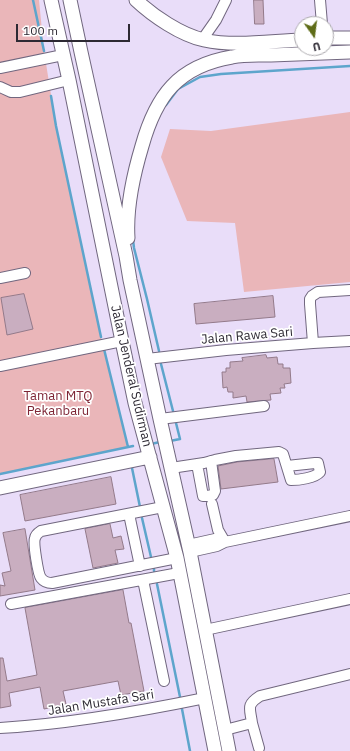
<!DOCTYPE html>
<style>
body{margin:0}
#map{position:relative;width:350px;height:751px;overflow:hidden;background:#e9ddf9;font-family:"IBM Plex Sans",sans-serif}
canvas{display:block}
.north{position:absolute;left:294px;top:16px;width:40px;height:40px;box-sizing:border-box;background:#fff;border:1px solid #aba9ad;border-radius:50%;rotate:166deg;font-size:11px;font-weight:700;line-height:16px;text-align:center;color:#2d2933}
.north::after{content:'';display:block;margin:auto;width:14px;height:18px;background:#5e6c17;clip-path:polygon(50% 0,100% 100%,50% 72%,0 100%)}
.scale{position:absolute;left:16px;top:24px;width:114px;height:18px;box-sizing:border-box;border:2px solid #2d2933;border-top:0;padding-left:5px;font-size:12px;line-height:14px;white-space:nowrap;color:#2d2933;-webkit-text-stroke:3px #fff;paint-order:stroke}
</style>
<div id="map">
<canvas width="350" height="751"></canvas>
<div class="north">U</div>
<div class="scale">100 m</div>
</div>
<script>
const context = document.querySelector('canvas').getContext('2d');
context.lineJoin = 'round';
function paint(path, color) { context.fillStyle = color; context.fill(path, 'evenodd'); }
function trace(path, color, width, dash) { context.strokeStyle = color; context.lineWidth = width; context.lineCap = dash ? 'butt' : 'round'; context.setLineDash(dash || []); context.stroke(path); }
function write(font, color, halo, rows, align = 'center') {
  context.font = font + ' "IBM Plex Sans",sans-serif'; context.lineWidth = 3.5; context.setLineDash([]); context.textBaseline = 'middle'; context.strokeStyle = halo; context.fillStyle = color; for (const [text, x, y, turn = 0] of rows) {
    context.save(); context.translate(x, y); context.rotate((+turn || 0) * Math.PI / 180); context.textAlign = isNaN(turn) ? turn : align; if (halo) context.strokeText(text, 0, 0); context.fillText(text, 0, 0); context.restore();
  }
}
paint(new Path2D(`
 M0 0H39L44 51 56 126 100 334 109 369 128 447 0 474Z
 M350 112V282L244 292 235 223 187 221 161 157 170 129 211 131Z`), '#eab6b9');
trace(new Path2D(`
 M33 0 44 51
 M51 96 56 126 101 337
 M166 105 178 89 200 77 221 74 350 66
 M133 240 134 248 147 299 159 351
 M104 349 128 447
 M161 364 173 411
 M170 441 180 439 176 423
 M151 444 160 442
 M132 468 140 507
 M0 474 133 446
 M142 518 151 557
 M154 569V571
 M157 584 180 697
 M182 709 190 751`), '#5da5cc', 2.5);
const building = new Path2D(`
 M254 0H263L264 24H255Z
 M24 294 33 329 7 335 1 298Z
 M273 296 275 317 196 324 194 304Z
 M266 355 267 358 277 357 278 364H283V368H290L291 383 284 384 285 388H280L281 393 270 394 271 400 247 402 246 396 233 398V392H228L227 387 223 388 222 372H226V368H230V362L243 361 242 358Z
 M274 459 278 482 221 489 218 466 237 462Z
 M111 477 116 504 25 521 20 495Z
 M110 524 113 538 121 536 124 549 115 550 118 563 93 568 85 529Z
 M25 529 35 590 0 596V585L5 586 2 573 11 571 3 533Z
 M123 590 129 623H131L144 691 121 695 118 681 63 691 66 704 44 709 40 687 9 693 11 706 0 708V658H3L7 681 37 675 25 608Z`);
paint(building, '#c9aec0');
trace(building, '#937a8a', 1);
const minor = new Path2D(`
 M320 0 322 24
 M202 40 216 20 226 0
 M0 68 63 55
 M0 87 11 92H20L69 80
 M0 278 25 273
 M313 343 310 304V299L312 296 318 292 350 290
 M147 359 226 350 313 343 350 341
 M0 366 122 341
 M160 419 264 406
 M197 464 203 496H207L213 495 215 491 211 461
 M171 468 204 463 215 460 236 456 279 452 283 454 291 480C299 480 315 478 320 472L318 463H315L287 466
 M212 504 218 530 225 542
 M163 507 41 531C38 533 36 534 35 538 33 543 38 574 41 578 44 582 48 583 52 583L177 558
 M129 514 140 566
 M188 545 215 539 225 542
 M190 552 217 546 225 542 350 516
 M143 580 164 681
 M11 604 179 573
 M205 630 350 599
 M252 723C250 708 246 705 260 696L350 674
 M0 728C69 724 137 712 205 698
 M225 730 252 723 259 748`);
const major = new Path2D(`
 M51 0 69 80 122 341 135 403 177 558 215 751
 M70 0 81 52 126 256 130 280 160 419 190 552 229 751
 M136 0C153 16 181 35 204 40 234 47 271 41 302 40
 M326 38H350
 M128 238C126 207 133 176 142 146 156 96 178 66 232 57 245 54 259 55 271 55 298 54 324 53 350 52
 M0 488 150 457`);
trace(minor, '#71677f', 12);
trace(major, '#71677f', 15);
trace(minor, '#fff', 10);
trace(major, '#fff', 13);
write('13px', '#2d2933', '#fff', [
 ["Jalan Rawa Sari",247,336,-5],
 ["Jalan Jenderal Sudirman",131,376,77],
 ["Jalan Mustafa Sari",101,703,-9]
]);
write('13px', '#7e2535', '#fff', [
 ["Taman MTQ",58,396],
 ["Pekanbaru",58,411]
]);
</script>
